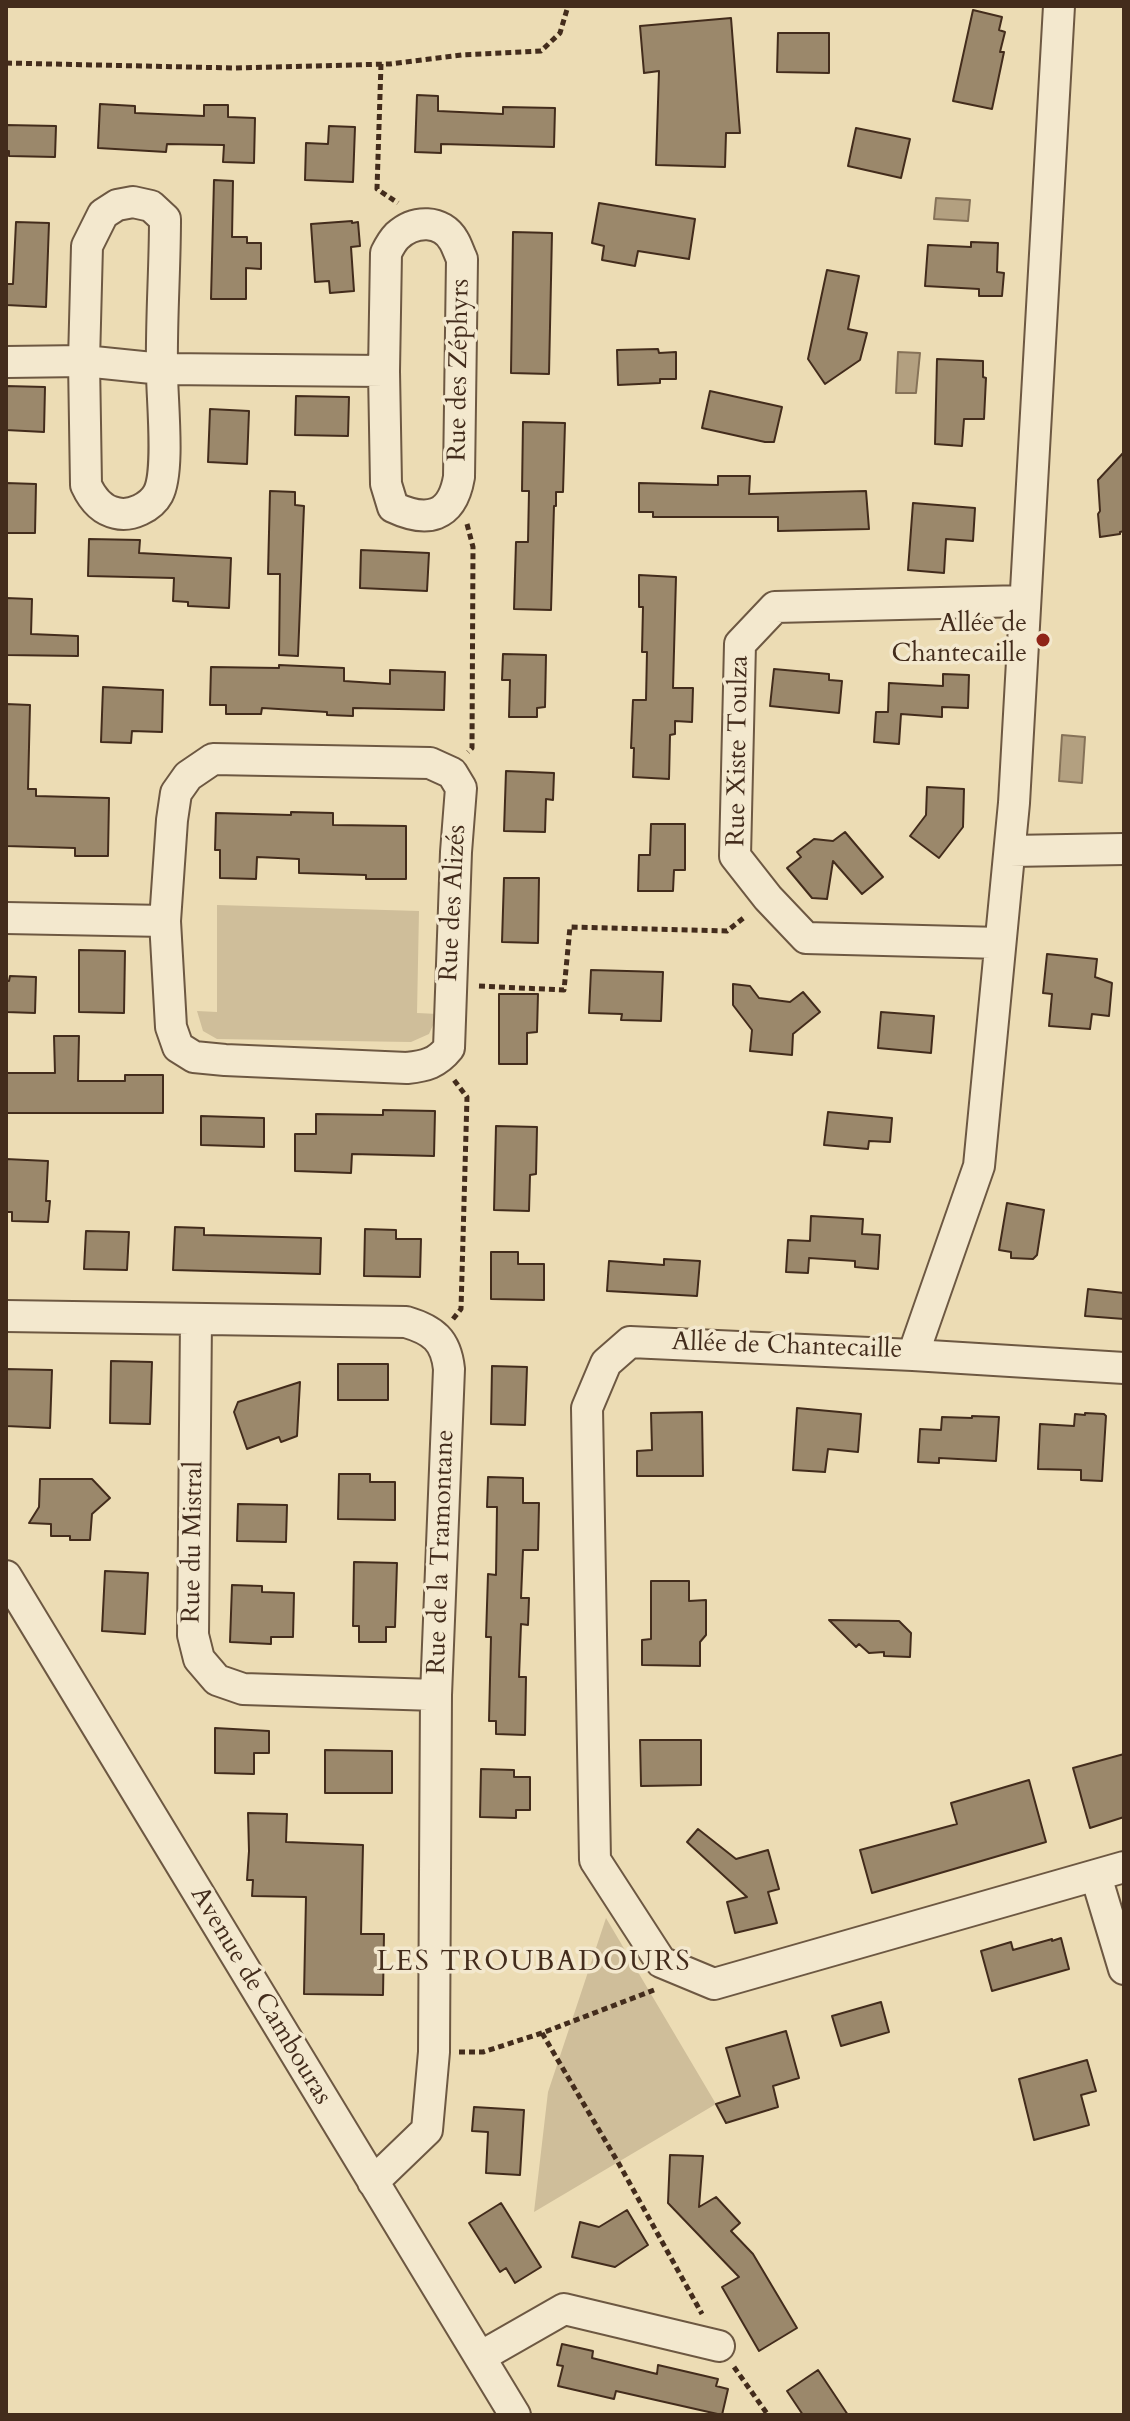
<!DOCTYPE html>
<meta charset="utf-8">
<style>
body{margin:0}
#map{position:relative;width:1130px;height:2421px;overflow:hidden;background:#ecdcb4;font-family:Cardo,serif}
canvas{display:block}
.frame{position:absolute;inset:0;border:8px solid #432c1c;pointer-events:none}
</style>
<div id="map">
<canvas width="1130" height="2421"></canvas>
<div class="frame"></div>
</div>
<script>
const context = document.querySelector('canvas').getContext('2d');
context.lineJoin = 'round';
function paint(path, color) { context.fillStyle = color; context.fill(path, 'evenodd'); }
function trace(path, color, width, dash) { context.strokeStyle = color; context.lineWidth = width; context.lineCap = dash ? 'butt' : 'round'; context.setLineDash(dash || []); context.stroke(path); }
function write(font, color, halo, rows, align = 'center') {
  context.font = font + ' Cardo,serif'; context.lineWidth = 7; context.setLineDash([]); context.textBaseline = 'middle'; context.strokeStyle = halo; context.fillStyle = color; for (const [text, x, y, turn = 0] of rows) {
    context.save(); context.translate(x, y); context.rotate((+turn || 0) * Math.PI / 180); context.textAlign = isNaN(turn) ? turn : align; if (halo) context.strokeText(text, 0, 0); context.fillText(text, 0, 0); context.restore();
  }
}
paint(new Path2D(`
 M217 905 419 911 417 1013 438 1014 429 1034 411 1042 217 1039 203 1031 197 1011 217 1012Z
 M606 1918 716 2104 534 2212 548 2092Z`), '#cfbe9a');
const water = new Path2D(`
 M936 198 970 200 968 221 934 219Z
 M898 352 920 353 916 393H896Z
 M1062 735 1085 737 1082 783 1059 781Z`);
paint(water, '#b3a080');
trace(water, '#867258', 2);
const building = new Path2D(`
 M973 10 1002 17 999 30 1005 32 1000 52H1004L992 109 953 101Z
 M731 18 740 133H726L725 167 656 165 659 71 644 73 640 26Z
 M778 33H829V73L777 72Z
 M417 95 438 96V111L503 114V107L555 108 554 147 441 144V153L415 152Z
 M100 104 135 106V113L204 116V105H228V117L255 118 254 163 223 162 224 145 167 144 166 152 98 148Z
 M6 125 56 126 55 157 9 156V151H6Z
 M329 126 355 127 353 182 305 180 306 143 328 144Z
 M856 128 910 139 901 178 848 166Z
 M214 180 233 181 232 237H247V243H261V269L246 268V299H211Z
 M599 203 695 219 689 259 638 251 635 266 602 260 604 246 592 243Z
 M352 221V223L358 222 360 246 351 247 354 291 330 293 329 281 315 282 311 224Z
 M16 222 49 223 46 307 6 305V284H13Z
 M513 232 552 233 549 374 511 373Z
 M971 242 998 243 997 272 1004 273 1002 296H979V289L925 286 928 245 971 247Z
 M827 270 859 276 848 329 867 333 860 360 825 384 808 359Z
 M658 349 659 353 676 352V379H660V383L618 385 617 350Z
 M937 359 983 361V377L986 378 984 419H964L962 446 935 444Z
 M6 386 45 387 44 432 6 430Z
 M710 391 782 407 774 442H765L702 428Z
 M296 396 349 397 348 436 295 435Z
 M210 409 249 411 247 464 208 462Z
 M523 422 565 423 563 492H556V506H554L551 610 514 609 516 542H528L529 491H522Z
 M1124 452V531L1120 532V534L1100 537 1098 514 1100 511 1098 480Z
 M718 476H750L749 494 866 491 869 529 778 531V517H653V512H639V483L718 485Z
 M6 483 36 484 35 533H6Z
 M270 491 295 492V505L304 506 298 656 279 655 280 574H268Z
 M913 503 975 508 973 541 946 539 944 573 908 570Z
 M89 539 140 540 139 553 231 558 229 608 188 606V602L173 601 174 578 88 576Z
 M361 550 429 553 427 591 360 588Z
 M639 575 676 577 673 688H693L692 722 675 721V734L670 735 669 779 633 777 634 748H631L633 700H646L647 652H642L643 607H639Z
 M6 598 32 599 31 634 78 636V656L6 655Z
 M503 654 546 655 545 707 537 708V717H509L510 680H502Z
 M279 665 344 668V681L390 684V670L445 672 444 710 353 708V716L327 715V712L262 708 261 714H226V705H210L211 667 279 668Z
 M774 669 829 674V680L842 681 839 713 770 706Z
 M943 674 969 675 968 708 942 707V717L901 714 899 744 874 742 876 712H888L889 683 943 686Z
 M103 687 163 690 162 732 132 731 131 743 101 742Z
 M6 704 30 705 28 789H36V796L109 798 108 856H75V848L6 846Z
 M506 771 554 773 553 800 546 799 545 832 504 831Z
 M927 787 964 789 963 827 939 858 910 836 926 815Z
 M291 812 333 813V825L406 826V879H366V875L299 873V859L257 857 256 879 220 878V850H215L216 813 291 815Z
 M651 824H685V870H674L673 891H638L639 855H650Z
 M845 832 883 877 862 894 833 861 827 899 812 898 787 868 801 857 797 852 814 839 833 841Z
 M504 878H539L538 943 502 942Z
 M79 950 125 951 124 1013 79 1012Z
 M1047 954 1097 959 1095 977 1112 983 1109 1016 1092 1014 1090 1029 1049 1026 1052 994 1043 993Z
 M591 970 663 972 661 1021 621 1020 622 1014 589 1013Z
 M10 976 36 977 35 1013 6 1012V981H9Z
 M733 984 750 986 759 998 790 1002 803 992 820 1012 793 1034 792 1055 750 1051 752 1030 733 1005Z
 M499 994H538L537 1032 527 1033V1064H499Z
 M881 1012 934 1016 931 1053 878 1048Z
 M54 1036H79L78 1081H125V1075H163V1113H6V1073H55Z
 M383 1110 435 1111 434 1156 352 1154 351 1173 295 1171V1134H316V1114L383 1115Z
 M828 1112 892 1118 890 1142 869 1141 868 1149 824 1145Z
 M201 1116 264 1118V1147L201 1145Z
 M496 1126 537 1127 536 1174 530 1175 529 1211 494 1210Z
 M6 1159 48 1161 46 1201H50L48 1222 12 1221V1212H6Z
 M1007 1203 1044 1210 1037 1255 1033 1259 1011 1258V1252L999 1250Z
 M811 1216 863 1219 862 1234 880 1235 878 1269 855 1267V1261L809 1258 808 1273 786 1272 788 1240 810 1241Z
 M175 1227 204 1228V1235L321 1238 320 1274 173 1270Z
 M365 1229 396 1230V1239H421L420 1277 364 1276Z
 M86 1231 129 1232 127 1270 84 1269Z
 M491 1252H518V1264H544V1300L491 1299Z
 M664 1259 700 1261 697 1296 607 1291 609 1261 664 1265Z
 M1088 1289 1124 1293V1319L1085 1316Z
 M111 1361 152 1362 150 1424 110 1423Z
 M338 1364H388V1400H338Z
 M492 1366 527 1367 525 1425 491 1424Z
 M6 1369 52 1370 50 1428 6 1426Z
 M300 1382 297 1436 281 1442 279 1437 247 1449 234 1412 238 1402Z
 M797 1408 861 1414 858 1452 828 1449 825 1472 793 1470Z
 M702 1412 703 1476H637V1451L652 1450 651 1413Z
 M1085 1413 1104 1414 1106 1416 1102 1481 1081 1480V1470L1038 1469 1040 1424 1074 1426 1075 1414 1085 1415Z
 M972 1416 999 1417 996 1461 939 1458V1463L918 1462 920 1429 941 1430 942 1417 972 1418Z
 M339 1474H370V1482H395V1520L338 1519Z
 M488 1477 523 1478V1503H539L538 1550H523L521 1598H529L528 1625 521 1624 519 1677H526L525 1735 496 1734V1721H489L491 1637H486L488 1574 496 1575 497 1507H487Z
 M40 1479H92L110 1498 92 1514 90 1540H70V1536H51V1524L29 1523 39 1507Z
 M238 1504 287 1505 286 1542 237 1541Z
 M354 1562 397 1563 395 1627H386V1642H359V1626H353Z
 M105 1571 148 1573 145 1634 102 1631Z
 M651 1581H689V1601L706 1600V1635L700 1642V1666L642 1665V1640L651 1639Z
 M232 1585 262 1586V1592L294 1593 293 1637H271V1644L230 1642Z
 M829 1620 899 1621 911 1633 910 1657 884 1656V1652L869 1653 859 1644 856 1647Z
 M215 1728 269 1731V1753H254V1774L215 1773Z
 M640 1740H701V1785L641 1786Z
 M325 1750 392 1751V1793H325Z
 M1124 1754V1817L1090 1828 1073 1768Z
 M481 1769 514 1770V1777H530V1810H516V1818L480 1817Z
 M1029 1780 1046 1842 872 1893 860 1850 957 1824 951 1803Z
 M248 1813 287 1814 286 1842 363 1845 361 1934H384L383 1995 304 1994 306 1897 252 1896 253 1880H247L249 1851Z
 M698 1829 736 1859 768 1850 779 1889 768 1892 777 1923 735 1933 727 1902 747 1897 687 1842Z
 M1061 1938 1069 1969 992 1991 981 1951 1011 1942 1013 1950 1052 1939V1941Z
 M881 2002 889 2032 841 2046 832 2016Z
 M786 2031 799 2078 773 2086 778 2107 726 2123 716 2104 740 2096 726 2048Z
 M1087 2060 1096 2091 1081 2095 1089 2125 1034 2140 1019 2079Z
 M474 2107 524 2110 520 2175 486 2173 488 2132 472 2131Z
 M670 2155 703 2156 699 2207 716 2197 740 2223 731 2231 753 2254 797 2328 759 2351 722 2287 739 2277 668 2203Z
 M501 2203 541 2267 515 2283 506 2268 500 2272 469 2223Z
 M627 2210 648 2245 615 2267 572 2257 580 2222 599 2227Z
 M562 2344 593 2351 592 2358 657 2374 658 2365 718 2379 716 2386 728 2389 722 2415 616 2391 614 2399 558 2386 563 2366 557 2365Z
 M818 2370 848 2415H803L787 2391Z`);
paint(building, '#9b886b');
trace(building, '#432c1c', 2);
const minor = new Path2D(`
 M1059 6 1014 803 979 1166 913 1355 630 1342 606 1363 587 1408 595 1860 661 1962 714 1984 1124 1867
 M133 202 151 206 165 219C165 270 161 321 162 372 162 400 170 472 158 494 151 507 131 517 116 513 101 510 92 498 86 485L84 361 87 246 103 214 117 205Z
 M6 362 84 361 162 369 384 371 386 484 393 507C427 523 452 518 459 477L462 259C459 253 457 246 454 241 442 219 414 220 397 236 393 240 389 247 386 253L384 371
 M213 759 430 763 452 773 461 788 456 852 449 1048C437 1063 426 1066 407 1068L225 1060 194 1057 178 1047 171 1027 165 921 172 820 176 793 188 776Z
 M1010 851 1124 849
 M6 918 165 921
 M1000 943 806 938 768 898 735 856 740 644 775 607 1024 601
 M6 1316 406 1322C433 1330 446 1340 449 1369L436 1695 434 2052 427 2130 373 2182
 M196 1320 193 1635 199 1659 217 1680 243 1689 436 1695
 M913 1355 1124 1368
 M6 1576 515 2415
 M1096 1876 1124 1969
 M480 2357 564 2309 719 2346`);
trace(minor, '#6d5842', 34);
trace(new Path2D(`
 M6 63 234 68 390 64 462 55 541 51 560 33 568 6
 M381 64 377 189 398 203
 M467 524 473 547 472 748 468 752
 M479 986 564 990 570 927 727 931 746 916
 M453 1319 461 1309 467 1097 454 1080
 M542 2033 619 2164 702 2314
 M459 2052H483L542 2033 654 1990
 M734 2367 768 2415`), '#432c1c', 5, [6, 4]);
trace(minor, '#f3e8ce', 30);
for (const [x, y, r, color] of [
 [1043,640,8,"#8f2418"]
]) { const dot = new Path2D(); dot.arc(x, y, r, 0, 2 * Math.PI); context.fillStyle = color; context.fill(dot); trace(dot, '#f3e8ce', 3); }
write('26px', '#432c1c', '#f3e8ce', [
 ["Rue des Zéphyrs",460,370,-89],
 ["Rue Xiste Toulza",739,751,-89],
 ["Rue des Alizés",454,903,-87],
 ["Allée de Chantecaille",787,1347,2],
 ["Rue du Mistral",194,1542,-89],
 ["Rue de la Tramontane",442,1552,-88],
 ["Avenue de Cambouras",260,1996,59]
]);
write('26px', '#432c1c', '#f3e8ce', [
 ["Allée de",1027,625],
 ["Chantecaille",1027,655]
], 'right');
context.letterSpacing = '2px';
write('28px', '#432c1c', '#f3e8ce', [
 ["LES TROUBADOURS",534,1964]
]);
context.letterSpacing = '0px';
</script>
